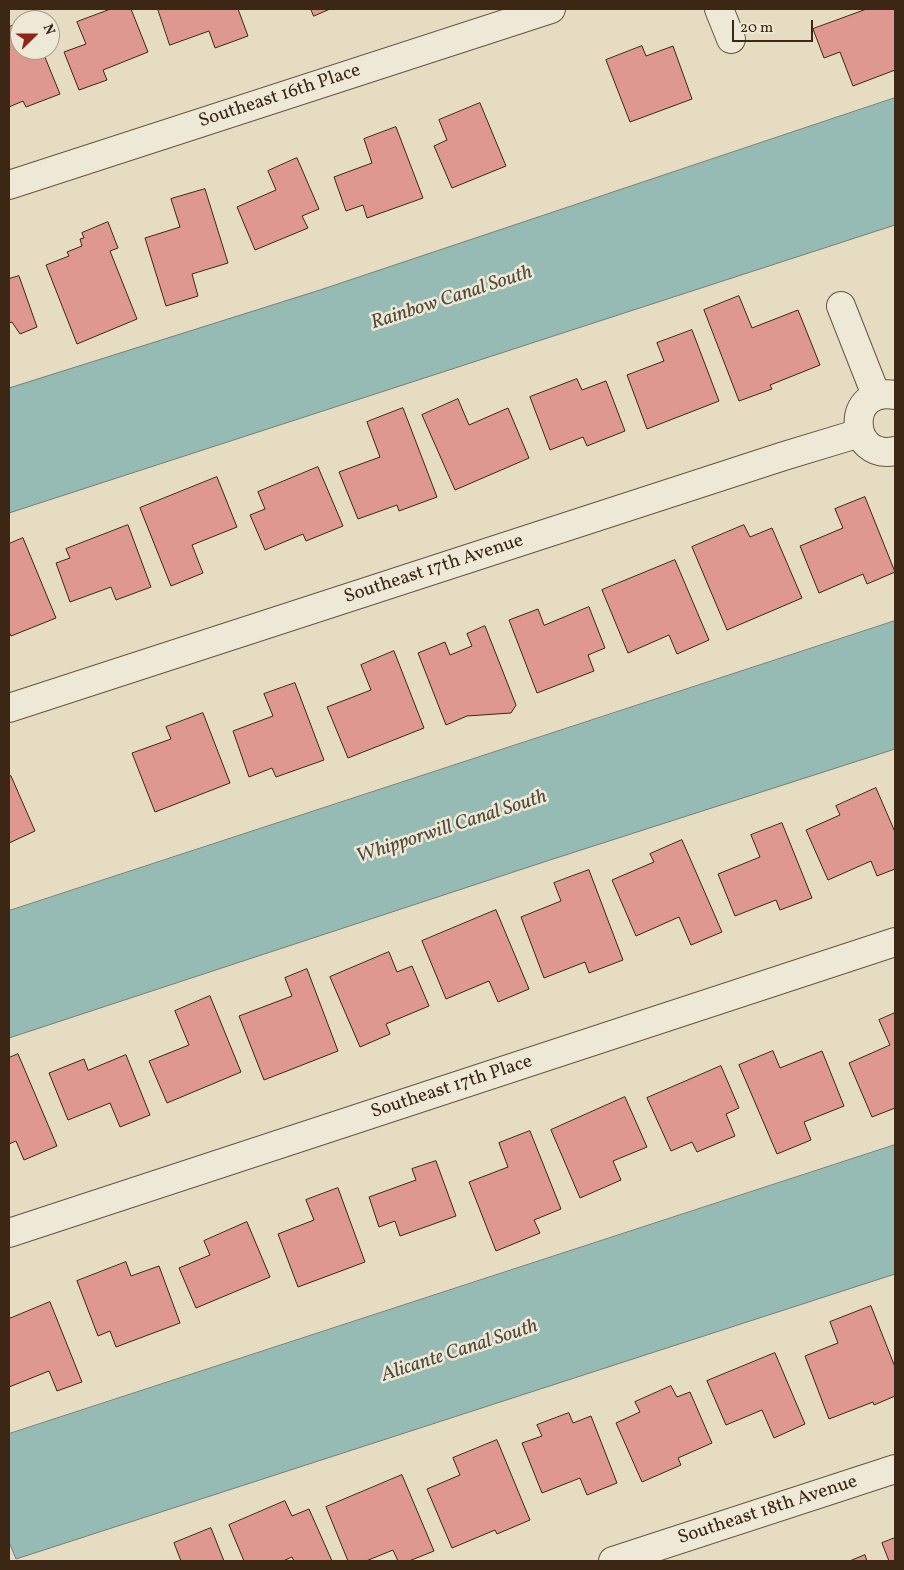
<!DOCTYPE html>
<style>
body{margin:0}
#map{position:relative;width:904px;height:1570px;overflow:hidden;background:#e5dcc2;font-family:Vollkorn,serif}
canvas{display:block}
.frame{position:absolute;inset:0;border:10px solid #3c2614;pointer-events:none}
.north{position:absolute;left:10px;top:10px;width:50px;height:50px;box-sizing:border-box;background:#eee8d7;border:1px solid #a79a89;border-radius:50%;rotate:68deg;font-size:14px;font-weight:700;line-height:20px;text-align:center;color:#3c2614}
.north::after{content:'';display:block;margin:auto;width:18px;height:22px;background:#8f2418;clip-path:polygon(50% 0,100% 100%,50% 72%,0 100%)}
.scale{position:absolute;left:732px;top:20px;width:81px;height:22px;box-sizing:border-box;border:2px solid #3c2614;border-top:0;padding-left:6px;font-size:15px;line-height:18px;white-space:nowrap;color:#3c2614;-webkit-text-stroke:4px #eee8d7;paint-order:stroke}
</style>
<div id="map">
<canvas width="904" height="1570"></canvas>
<div class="frame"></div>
<div class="north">N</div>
<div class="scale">20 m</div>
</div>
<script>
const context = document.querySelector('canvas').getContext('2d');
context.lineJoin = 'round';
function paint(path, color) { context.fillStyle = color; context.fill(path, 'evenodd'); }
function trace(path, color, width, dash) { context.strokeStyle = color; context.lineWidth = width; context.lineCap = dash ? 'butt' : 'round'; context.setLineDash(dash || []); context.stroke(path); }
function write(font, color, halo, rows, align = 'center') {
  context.font = font + ' Vollkorn,serif'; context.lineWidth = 5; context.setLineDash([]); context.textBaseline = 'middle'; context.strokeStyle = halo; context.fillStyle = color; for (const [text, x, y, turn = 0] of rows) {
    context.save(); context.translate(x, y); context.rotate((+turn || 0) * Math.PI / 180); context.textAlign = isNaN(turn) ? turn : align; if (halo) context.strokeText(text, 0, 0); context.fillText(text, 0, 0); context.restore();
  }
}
const water = new Path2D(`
 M895 98V225L9 513V388L320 290Z
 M895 621V749L550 860 9 1038V911Z
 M895 1145V1274L16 1559 9 1542V1434Z`);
paint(water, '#96bbb5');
trace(water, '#727f75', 1);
const building = new Path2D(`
 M111 9H131L148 52 103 70 107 80 79 90 64 52 86 44 77 22Z
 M158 9H238L248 36 215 48 209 31 170 45Z
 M311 9H330L314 16Z
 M867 9H895V70L853 86 840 52 824 58 813 29Z
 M20 23V50H42L60 94 26 107 23 101 9 107V27Z
 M642 46 646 56 673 46 692 99 630 122 606 60Z
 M480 103 506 166 452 188 434 146 447 140 439 120Z
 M396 127 423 198 367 218 363 205 346 211 334 177 372 163 364 139Z
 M297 158 319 209 302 216 308 228 255 250 237 207 276 190 268 171Z
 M205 189 228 263 192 274 198 296 166 306 145 238 180 227 171 199Z
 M108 222 118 248 110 251 137 319 77 344 46 265 69 256 67 252 82 246 80 239 84 238 82 233Z
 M19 276 37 327 20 334 12 322 9 323V279Z
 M739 296 752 328 798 310 820 365 770 385 772 389 739 401 704 310Z
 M692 330 719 401 647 429 627 375 664 361 657 343Z
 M577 379 582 390 606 381 625 431 587 446 583 437 550 450 530 397Z
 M458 399 469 425 508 408 529 458 455 490 422 415Z
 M403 408 437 497 399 511 397 505 358 519 339 472 380 457 367 422Z
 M318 467 343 526 306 541 303 534 265 550 250 515 265 509 258 492Z
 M217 477 237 527 192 545 203 573 171 586 140 508Z
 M865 497 895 572 867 584 863 574 819 593 800 546 843 528 835 509Z
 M128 525 151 587 116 600 111 587 70 602 56 563 70 558 66 549Z
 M744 525 750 537 772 528 802 598 727 630 692 547Z
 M23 538 56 618 11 636 9 632V544Z
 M675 560 709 640 677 654 669 635 628 653 602 590Z
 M589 607 605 648 588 655 594 671 537 693 509 620 538 609 544 625Z
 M485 626 516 705 511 713 467 716 446 725 418 653 445 642 450 655 472 646 467 634Z
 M394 651 424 728 348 758 327 707 371 690 361 665Z
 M295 683 324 760 276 777 272 768 249 777 233 731 273 716 264 694Z
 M203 713 230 783 155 812 132 753 171 739 166 727Z
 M11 776 35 831 9 843V777Z
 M876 788 895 832V869L877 876 871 861 828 880 806 830 840 815 836 806Z
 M782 823 812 898 780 910 776 900 735 916 718 874 760 857 751 835Z
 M682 840 722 932 691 945 679 917 636 936 612 880 654 862 650 854Z
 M589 870 623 960 589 973 585 962 544 978 521 917 561 901 554 883Z
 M496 910 529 989 498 1002 489 981 446 999 422 941Z
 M389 952 397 972 412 966 429 1006 386 1024 390 1034 360 1047 330 977Z
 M307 969 338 1051 264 1080 239 1016 292 996 285 978Z
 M210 996 241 1072 167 1103 149 1061 189 1045 175 1011Z
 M895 1013V1108L872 1117 849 1063 890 1045 879 1020Z
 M773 1051 780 1068 822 1051 844 1106 804 1122 811 1140 777 1154 739 1065Z
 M18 1054 57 1146 24 1160 16 1141 9 1144V1058Z
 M126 1055 150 1115 120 1127 110 1103 68 1120 49 1073 84 1059 88 1070Z
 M721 1066 739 1108 726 1114 735 1136 697 1152 692 1142 671 1151 647 1098Z
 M625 1097 647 1147 613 1161 621 1180 580 1198 551 1130Z
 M530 1131 561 1209 534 1220 540 1233 496 1251 469 1182 508 1167 499 1143Z
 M436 1161 456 1216 400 1236 395 1221 379 1227 369 1197 416 1180 412 1169Z
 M338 1188 365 1262 298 1287 278 1234 314 1220 306 1200Z
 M247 1222 270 1277 196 1308 179 1268 210 1255 204 1241Z
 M126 1262 131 1276 159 1266 180 1323 116 1347 110 1331 98 1336 77 1281Z
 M50 1302 82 1382 57 1391 49 1371 9 1387V1319Z
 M871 1306 895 1367V1396L874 1405 873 1402 829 1419 805 1356 838 1343 830 1322Z
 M775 1353 805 1424 774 1438 762 1410 726 1425 707 1381Z
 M671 1386 677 1397 690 1392 712 1443 678 1458 681 1465 642 1482 616 1423 640 1412 635 1402Z
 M569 1413 573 1423 591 1416 617 1483 587 1495 580 1478 542 1493 522 1443 542 1436 537 1425Z
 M497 1440 530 1520 497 1534 495 1530 452 1548 427 1489 460 1475 453 1458Z
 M402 1475 434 1551 409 1561H398L393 1550 366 1561H348L326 1507Z
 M285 1501 292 1516 309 1509 332 1561H294L292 1557 283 1561H244L229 1525Z
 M211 1528 224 1561H181L174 1543Z
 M895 1538V1561H889L882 1543Z
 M865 1555 867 1561H850Z`);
paint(building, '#de988f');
trace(building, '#3c2614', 1);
const minor = new Path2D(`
 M719 9 731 39
 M9 185 551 9
 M841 306 876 395
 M895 395C845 386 848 461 895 451
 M9 708 784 456 860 433
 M9 1233C305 1138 600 1040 895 942
 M613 1561 895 1469`);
trace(minor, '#665440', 30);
trace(minor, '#eee8d7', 28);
write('19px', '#3c2614', '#eee8d7', [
 ["Southeast 16th Place",280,97,-18],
 ["Southeast 17th Avenue",434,570,-18],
 ["Southeast 17th Place",452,1088,-18],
 ["Southeast 18th Avenue",768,1511,-18]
]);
write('italic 20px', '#524b3c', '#eee8d7', [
 ["Rainbow Canal South",452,299,-18],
 ["Whipporwill Canal South",452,828,-18],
 ["Alicante Canal South",460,1352,-18]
]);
</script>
